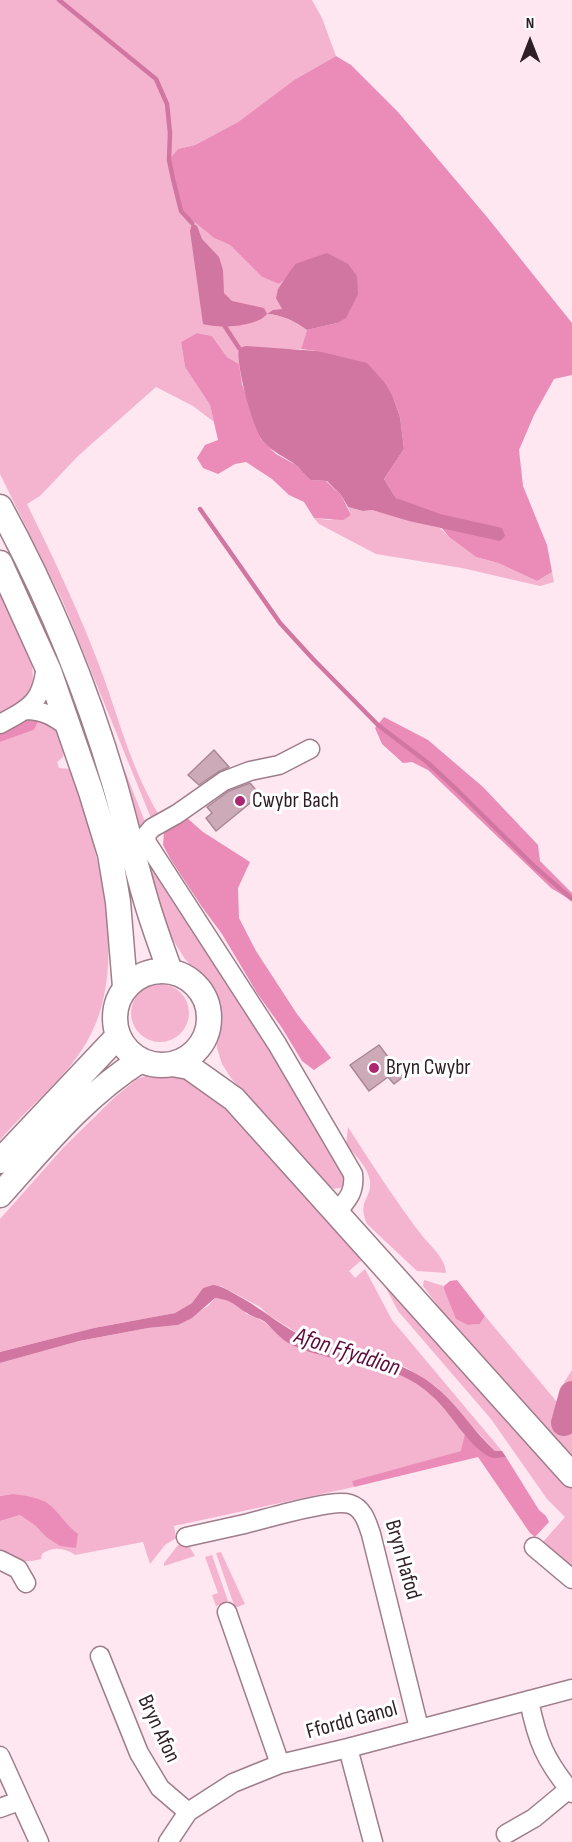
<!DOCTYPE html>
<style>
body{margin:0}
#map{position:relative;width:572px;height:1842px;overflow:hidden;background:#fee7f0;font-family:"Sofia Sans Condensed",sans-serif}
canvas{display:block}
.north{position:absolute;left:500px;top:12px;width:60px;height:60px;-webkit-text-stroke:4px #fff;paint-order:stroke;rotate:0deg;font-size:16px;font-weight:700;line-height:24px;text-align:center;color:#2d1f25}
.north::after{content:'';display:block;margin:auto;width:21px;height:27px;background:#2d1f25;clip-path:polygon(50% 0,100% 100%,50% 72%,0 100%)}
</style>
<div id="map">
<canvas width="572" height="1842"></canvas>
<div class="north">N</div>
</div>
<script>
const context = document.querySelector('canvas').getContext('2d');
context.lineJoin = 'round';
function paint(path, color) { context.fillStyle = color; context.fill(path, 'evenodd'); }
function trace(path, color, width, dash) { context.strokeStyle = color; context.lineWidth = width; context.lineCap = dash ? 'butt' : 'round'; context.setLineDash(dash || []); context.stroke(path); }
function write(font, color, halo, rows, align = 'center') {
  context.font = font + ' "Sofia Sans Condensed",sans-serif'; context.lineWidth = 6; context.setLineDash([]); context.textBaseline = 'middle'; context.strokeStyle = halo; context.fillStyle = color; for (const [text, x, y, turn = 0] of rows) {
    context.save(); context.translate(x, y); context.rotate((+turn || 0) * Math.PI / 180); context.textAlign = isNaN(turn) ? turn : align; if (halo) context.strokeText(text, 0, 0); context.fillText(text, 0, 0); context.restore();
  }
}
paint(new Path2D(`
 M0 0H312L322 18 336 56 294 80 238 122 195 145 178 149 170 160 181 211 214 238 230 245 262 277 279 284 287 278 278 289 282 309 268 314C284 316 294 321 307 330L301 349H274L239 364 227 357 212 336 197 333 181 342 185 367 210 405 214 422 193 406 156 387 78 456 40 496 27 504C55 561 82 618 104 678 120 724 133 772 159 815L153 823 63 602 0 474Z
 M348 507 363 511 372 510 440 528 449 537 476 557 498 563 537 581 552 572 554 582 540 586 462 568 376 554 319 524 314 518 330 520 351 515Z
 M0 583C11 608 43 665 30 691 25 702 11 708 0 713Z
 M39 720C53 726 68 740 63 757L57 762 59 768 71 769C97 848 133 969 85 1045 63 1081 27 1108 0 1140V742L34 730Z
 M116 748 147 827 226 975 337 1162 345 1178 343 1187 334 1189 313 1172 231 1078 222 1064 217 1048 215 1007 212 994 197 972 185 959 162 923Z
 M131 1013a29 29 0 1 1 58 0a29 29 0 1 1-58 0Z
 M160 1071 177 1073 218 1099 363 1259 349 1271 355 1278 365 1269 392 1320 502 1451H495L435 1386 407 1368 386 1359 307 1339 270 1316 260 1307 221 1286 203 1288 192 1303 175 1313 94 1328 0 1352V1219L63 1148 115 1097 137 1079Z
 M348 1127C372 1164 396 1202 424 1238 432 1247 446 1260 446 1273L417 1271 367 1224C356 1198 375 1198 369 1177 366 1165 354 1154 346 1145Z
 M375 1267 572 1485V1567L542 1543 565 1517 547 1499 491 1419 398 1311Z
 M424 1280 444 1286V1289L468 1325 480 1324 485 1316 557 1402 565 1381 572 1370V1386L558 1412 567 1426 572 1409V1458L452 1325 423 1286Z
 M215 1298 232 1301 247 1314 263 1321 290 1344 321 1355 381 1367 410 1379 433 1396 465 1433 462 1451 353 1481 354 1487 174 1526 176 1538 165 1545 150 1564 143 1542 75 1555C65 1548 53 1546 42 1554L41 1559C22 1564 17 1560 0 1552V1521L20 1515 37 1526 45 1536 68 1527 49 1504 12 1494 0 1496V1363L79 1341 148 1328 178 1325 208 1306Z
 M178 1545 189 1546 195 1556 164 1566V1563Z
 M221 1552 245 1604 235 1608 216 1553Z
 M212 1555 228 1601 216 1606 212 1595 218 1593 205 1557Z`), '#f4b4cf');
paint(new Path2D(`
 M336 56 351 65 398 112 487 217 572 323V375L554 379 534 415 519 450 523 486 547 545 552 572 537 581 498 563 476 557 449 537 432 516 396 498 384 479 404 449 400 417 393 397 317 351 301 349 307 330 337 323 295 264 287 278 279 284 262 277 230 245 214 238 181 211 169 160 178 149 195 145 238 122 294 80Z
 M197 333 212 336 227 357 239 364 242 384 261 439 276 454 296 465 310 480 326 481 341 495 351 515 343 520 314 518 304 502 289 495 272 479 246 462 235 464 218 474 203 468 197 458 205 445 218 440 210 405 185 367 181 342Z
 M384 717 428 740 483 787 538 845 540 861 572 893V901L551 888 428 770 412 762 403 763 382 744 375 728Z
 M29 719 39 720 34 730 0 742V732L19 721Z
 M186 817 203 832 250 862 238 888 239 918 256 951 297 1014 331 1058 314 1070 302 1061 282 1028 257 993 222 934 202 907 171 860 163 845 164 832 177 821Z
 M457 1280 485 1316 480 1324 468 1325 456 1319 444 1289V1286L450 1281Z
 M465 1433C478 1447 486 1460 506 1457L539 1510 546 1516 549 1522 535 1537 530 1533 478 1457 354 1487 352 1481 461 1451Z
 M12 1494C23 1495 42 1498 50 1505 61 1515 67 1526 78 1534L76 1548 60 1546 45 1536 36 1526 20 1515 0 1521V1496Z`), '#ea8cb7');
paint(new Path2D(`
 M192 223 197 226 202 239 219 257 223 270 224 293 232 301 264 308 267 314 273 310 282 309 276 298 278 289 295 264 327 253 348 264 357 276 358 294 346 318 337 323 307 330C294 321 283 315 267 314 257 327 218 329 203 324L190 231Z
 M246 346 317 351 367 363 385 383 393 397 400 417 404 449 384 479 396 498 440 514 502 528 505 536 500 541 409 521 372 510 363 511 348 507 341 495 327 481 310 480C305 475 301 470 297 466 286 457 273 453 263 441 253 429 235 363 239 348Z
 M213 1285C224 1286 232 1293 242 1298 263 1310 287 1330 308 1339 352 1357 391 1353 432 1384 456 1402 473 1431 495 1451H502L506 1457C500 1458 494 1459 488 1456 467 1444 451 1413 432 1396 392 1358 339 1367 292 1345 281 1340 273 1329 264 1321 259 1318 252 1317 247 1313 232 1304 235 1301 215 1298L192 1318 178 1325 148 1328 79 1341 0 1363V1352L94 1328 175 1313 192 1303 203 1288Z`), '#d176a0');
trace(new Path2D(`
 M59 0 156 79 167 104 170 133 169 160 173 179 181 211 192 223
 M224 325 239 348
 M200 509 280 623 313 659 378 725 428 763 456 789 535 867 572 899`), '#d176a0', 4.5);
trace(new Path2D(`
 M564 1423 572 1394`), '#d176a0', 26);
const building = new Path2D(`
 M214 750 229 767 218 772 199 785 188 775Z
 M250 783 260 795 216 831 206 818 212 813 207 807 229 791Z
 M379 1045 403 1077 394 1084 388 1077 369 1091 350 1065Z`);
paint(building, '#cdaab8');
trace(building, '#a98795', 1.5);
const minor = new Path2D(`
 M25 710C44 710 55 717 69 728
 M0 724C32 707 43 701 46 663
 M310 749 279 765 250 771 224 781 177 814 152 828 146 835 147 843 277 1044 353 1174C355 1192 348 1199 337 1212
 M186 1537C204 1533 222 1529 240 1525 263 1520 331 1498 350 1504 363 1508 367 1522 371 1534L419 1728
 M534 1547 572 1579
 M0 1560 18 1569 26 1583
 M227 1612 280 1764
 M100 1656 139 1753 160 1788 188 1812
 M529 1700C537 1741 545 1760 572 1793
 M348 1748 373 1842
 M0 1756 39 1842
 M0 1808 19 1801
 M506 1834 534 1818 569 1789
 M168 1842 188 1812 233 1783 280 1764 348 1748 572 1689`);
const major = new Path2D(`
 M0 507C47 593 86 687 114 782 125 820 134 859 145 897 152 922 161 946 170 971
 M0 563 49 671 91 792 110 854 118 902 125 987
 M115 1018a47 47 0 1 1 94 0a47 47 0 1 1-94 0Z
 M172 1064 189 1067 234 1099 572 1475
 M0 1161 118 1036
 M0 1195C43 1147 85 1095 141 1060`);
trace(minor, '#9f7d8b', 21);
trace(major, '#9f7d8b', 27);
trace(minor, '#fff', 18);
trace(major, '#fff', 24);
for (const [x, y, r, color] of [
 [240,801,6,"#ab2771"],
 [374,1068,6,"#ab2771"]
]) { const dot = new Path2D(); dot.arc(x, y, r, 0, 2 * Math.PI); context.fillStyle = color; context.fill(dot); trace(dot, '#fff', 2); }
write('22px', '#2d1f25', '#fff', [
 ["Cwybr Bach",252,801],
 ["Bryn Cwybr",386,1068]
], 'left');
write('22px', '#2d1f25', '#fff', [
 ["Bryn Hafod",402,1560,74],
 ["Ffordd Ganol",352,1721,-15],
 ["Bryn Afon",158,1729,65]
]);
write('italic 24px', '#5e0a3b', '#fff', [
 ["Afon Ffyddion",347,1353,18]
]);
</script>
